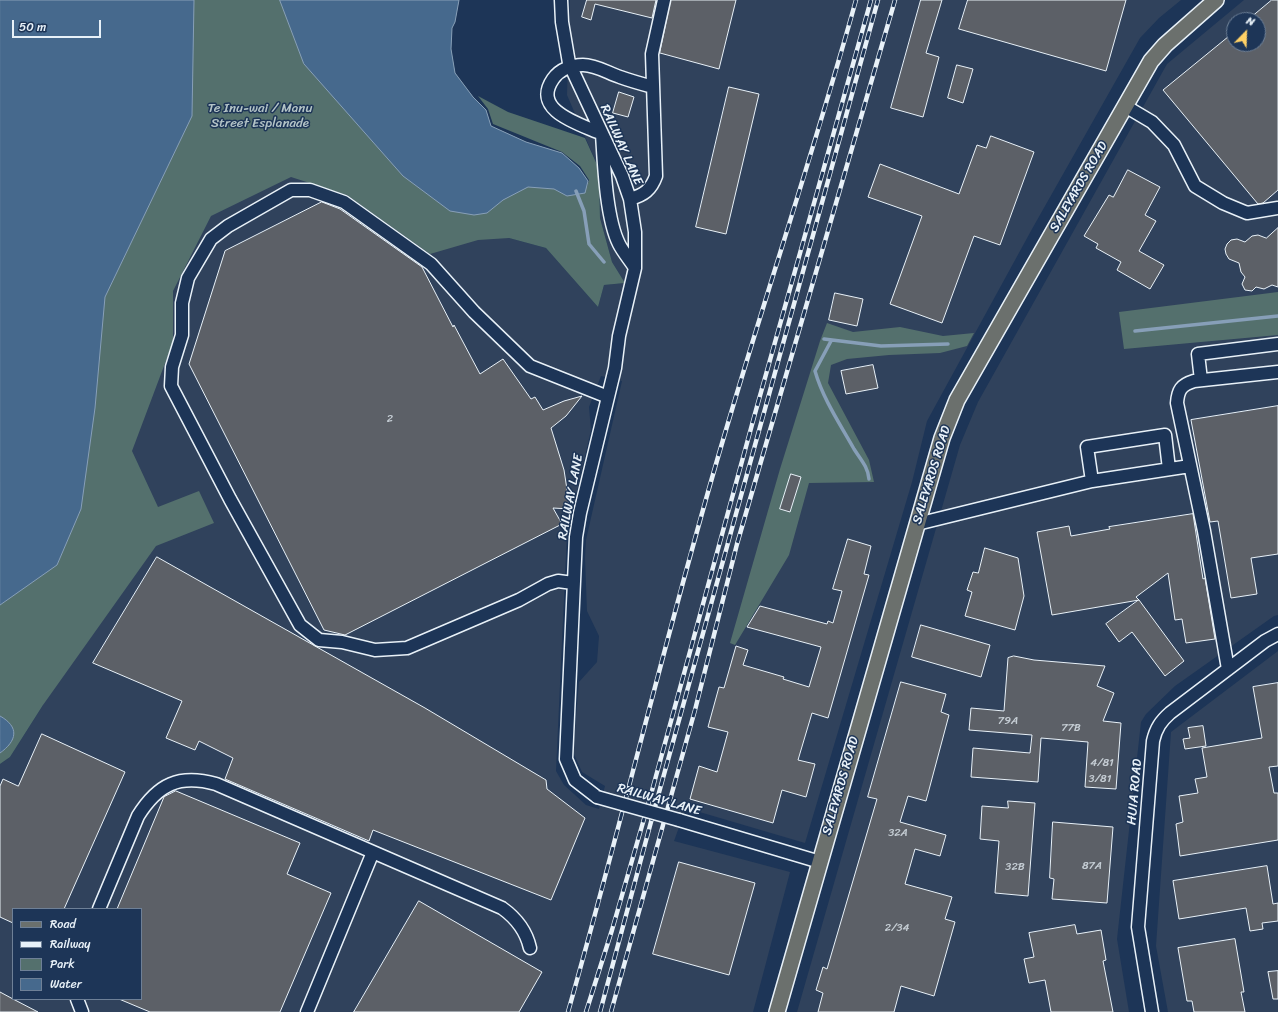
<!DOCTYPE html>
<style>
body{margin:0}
#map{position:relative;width:1278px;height:1012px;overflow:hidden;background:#1d3557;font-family:Sriracha,sans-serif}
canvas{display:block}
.legend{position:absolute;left:12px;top:908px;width:130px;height:92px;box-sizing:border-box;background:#1d3557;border:1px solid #6e8097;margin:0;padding:5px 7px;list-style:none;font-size:12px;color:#e8f1f8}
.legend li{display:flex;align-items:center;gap:8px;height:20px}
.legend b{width:20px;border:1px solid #6e8097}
.north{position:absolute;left:1226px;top:12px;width:40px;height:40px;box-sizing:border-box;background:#1d3557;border:1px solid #6e8097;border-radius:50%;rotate:23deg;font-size:11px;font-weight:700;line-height:16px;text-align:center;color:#e8f1f8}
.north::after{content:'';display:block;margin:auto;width:14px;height:18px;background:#ffd166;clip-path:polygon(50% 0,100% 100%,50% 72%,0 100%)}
.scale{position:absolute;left:12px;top:20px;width:89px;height:18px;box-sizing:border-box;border:2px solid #e8f1f8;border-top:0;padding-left:5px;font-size:12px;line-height:14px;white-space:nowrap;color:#e8f1f8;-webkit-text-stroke:3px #1d3557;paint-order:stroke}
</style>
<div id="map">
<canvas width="1278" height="1012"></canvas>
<ul class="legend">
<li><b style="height:5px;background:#6b706d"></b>Road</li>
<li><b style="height:5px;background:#e8f1f8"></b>Railway</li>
<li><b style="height:11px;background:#54706d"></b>Park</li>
<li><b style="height:11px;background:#46698d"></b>Water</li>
</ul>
<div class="north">N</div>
<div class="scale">50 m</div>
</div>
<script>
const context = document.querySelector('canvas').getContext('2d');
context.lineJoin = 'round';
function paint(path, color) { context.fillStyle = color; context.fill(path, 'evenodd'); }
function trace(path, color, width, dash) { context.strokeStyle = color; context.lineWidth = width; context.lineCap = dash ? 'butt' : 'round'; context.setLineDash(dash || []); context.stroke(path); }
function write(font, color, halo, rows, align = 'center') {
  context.font = font + ' Sriracha,sans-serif'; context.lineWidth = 3; context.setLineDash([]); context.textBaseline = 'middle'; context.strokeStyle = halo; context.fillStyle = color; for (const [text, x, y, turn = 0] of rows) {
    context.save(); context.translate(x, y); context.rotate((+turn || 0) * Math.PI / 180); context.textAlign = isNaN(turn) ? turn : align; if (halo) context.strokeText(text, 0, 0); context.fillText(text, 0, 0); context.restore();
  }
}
paint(new Path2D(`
 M570 0H1181L1159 18 1140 38 1032 229 927 421 912 482 805 843 686 808 674 841 790 872 753 1012H0V764L10 757 43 705 135 273 253 105 509 238 546 248 598 307 604 285 625 283 612 262 600 218 599 169 567 95ZM601 376 622 381 586 540 585 558 587 611 599 636 597 662 579 682 573 752 582 772 605 786 599 809 586 805 574 794 564 785 556 771 567 534 591 430 589 407ZM13 909H141V999H13Z
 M1244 0H1278V615L1274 616 1175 686 1146 714 1141 722 1117 939 1129 1012H797L960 445 978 402 1167 64ZM1234 20H1258V44H1234Z
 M1278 651V1012H1168L1156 946 1171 732Z`), '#30425c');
paint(new Path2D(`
 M0 0H459L455 22 452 28 451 49 455 73 473 97 486 110 491 126 526 142 562 153 579 168 588 181 587 187 589 180 580 166 562 152 493 124 488 109 478 96 508 112 585 138 599 169 600 218 612 262 625 283 604 285 598 307 546 248 509 238 478 240 430 254 347 195 291 177 211 216 173 291V342L132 451 158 507 199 491 214 523 156 546 43 705 10 757 0 764Z
 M1278 292V335L1124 349 1119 312Z
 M827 323 853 332 900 327 943 336 974 333 967 346 940 353 889 355 847 359 831 365 828 383 869 460 874 482 809 483 789 555 735 645 730 643 780 469 820 341Z`), '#54706d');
const water = new Path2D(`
 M0 0H194L192 116 105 297 95 408 81 509 57 565 0 605Z
 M280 0H459L455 22 452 28 451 49 455 73 473 97 486 110 491 126 526 142 562 153 579 168 588 181 585 193 567 196 554 189 528 187 503 200 487 213 474 215 450 211 403 176 304 64Z
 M0 716C20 727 17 741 0 753Z`);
paint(water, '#46698d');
trace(water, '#879fb8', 1);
trace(new Path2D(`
 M576 191 584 211 589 244 604 262
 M1135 331 1278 316
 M824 339 881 346 948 344
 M831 341 815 371C823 399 840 424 854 449 861 460 868 467 869 479`), '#879fb8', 3.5);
const building = new Path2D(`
 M587 0H656L652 18 595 4 591 20 582 17Z
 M671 0H736L719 69 660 53Z
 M921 0H942L926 53 939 57 923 117 891 108Z
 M968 0H1126L1106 71 959 29Z
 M1272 0H1278V190L1263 203 1258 204 1163 90 1234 32V44H1258V20H1248Z
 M957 65 973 69 963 103 948 98Z
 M729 87 759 94 726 234 696 227Z
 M619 92 634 97 628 117 613 113Z
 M991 136 1034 152 1000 245 974 236 942 323 890 304 922 216 868 197 880 164 959 194 977 145 986 148Z
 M1128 170 1160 187 1145 215 1156 221 1139 251 1164 265 1150 289 1117 270 1121 262 1096 248 1098 244 1084 236 1109 195 1113 197Z
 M322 202 340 209 422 267 453 327 454 325 480 374 503 359 531 399 535 397 543 410 564 401 582 396 566 416 551 428 564 470 570 509 553 508 562 524 345 635 324 630 189 364 225 251Z
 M1278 228V287L1272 285 1264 289 1256 287 1252 291 1245 290 1242 284 1245 277 1241 272 1239 263 1229 259 1226 254 1225 249 1227 244 1231 240 1237 239 1245 242 1252 236 1258 235 1266 238Z
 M835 293 863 299 857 326 829 320Z
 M873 365 878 388 846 394 841 371Z
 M1278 406V554L1251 558 1257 594 1231 598 1218 521 1210 522 1191 420Z
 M791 474 801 477 790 512 780 509Z
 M1193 514 1203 579 1205 578 1215 639 1186 643 1182 619 1175 620 1168 573 1136 597 1139 600 1052 615 1037 532 1069 526 1071 536 1110 529 1109 527Z
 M848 539 871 546 864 574 869 575 828 718 812 713 798 760 815 764 806 797 782 790 773 823 690 799 699 766 717 772 728 732 708 727 719 687 724 688 736 646 748 650 743 665 784 677 783 679 809 687 821 647 747 627 760 606 827 624 828 621 833 623 842 591 833 589Z
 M985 548 1018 558 1024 596 1015 630 965 616 972 592 967 590 973 572 978 573Z
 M157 557 425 708 546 780 547 789 585 818 551 900 373 830 369 841 225 779 233 758 199 741 195 750 166 738 182 701 93 663Z
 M1139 600 1184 661 1165 676 1132 632 1119 642 1106 624Z
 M921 625 990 645 981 677 912 657Z
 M1014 656 1034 660 1105 666 1097 686 1114 693 1103 721 1121 723 1116 789 1085 787 1088 742 1041 738 1038 782 971 777 973 748 1030 753 1032 735 969 730 971 708 1004 711 1008 658Z
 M901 682 946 694 941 712 949 715 926 801 908 796 900 822 946 835 940 856 915 849 905 884 952 897 945 919 955 922 934 996 901 986 894 1012H818L823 993 816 990 823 967 827 969 877 799 868 797Z
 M1278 683V766L1269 767 1274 793H1278V840L1180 856 1176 824 1183 822 1179 796 1198 793 1195 779 1207 777 1202 748 1262 738 1253 687Z
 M1203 726 1206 746 1185 749 1183 739 1190 738 1188 728Z
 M42 734 125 772 64 909H13V923L0 917V786L3 779 18 786Z
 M176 791 300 843 287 874 331 893 280 1012H150L119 999H141V909H117L164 797Z
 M1008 801 1035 803 1028 896 995 893 999 841 980 839 982 806 1008 808Z
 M1053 822 1113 827 1107 903 1052 899 1054 879 1050 878Z
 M679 862 755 883 729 975 653 954Z
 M1267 866 1273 904 1278 903V921L1262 923 1263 929 1250 931 1246 908 1179 919 1173 881Z
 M419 901 542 972 519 1012H354Z
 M1075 925 1077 934 1101 930 1106 960 1103 961 1113 1012H1051L1045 980 1029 983 1024 959 1034 957 1029 933Z
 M1235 939 1244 992H1241L1245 1012H1194L1192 1001H1187L1178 948Z
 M1278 971V999H1273L1268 972Z
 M0 992 13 999 38 1012H0Z`);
paint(building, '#5c6067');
trace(building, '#e8f1f8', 1);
const minor = new Path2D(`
 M561 0 562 22 569 63 622 176 630 199 635 232V268L619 336 615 368 580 513 576 537 566 759 575 780 597 797
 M1125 106 1152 122 1174 145 1195 186 1223 203 1247 213 1278 208
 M630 199C644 195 651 190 656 176L652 54 664 0
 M635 268C630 260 623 252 619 244 606 218 604 164 602 134 580 124 531 111 553 79 560 69 572 65 583 65 596 65 608 73 620 77 631 81 642 84 653 87
 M1201 380 1198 354 1278 344
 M1092 481 1087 447 1165 435 1169 469
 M917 524 1092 481 1190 466
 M573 583 558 581 548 584 519 600 407 648 375 650 342 642 319 640 300 625 230 499 171 386 172 367 182 335V303L188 278 211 239 228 226 291 190H310L344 202 431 264 474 312 530 366 608 397
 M1228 669 1204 531 1177 403C1178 390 1181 385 1194 381L1278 372
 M679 820 820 862
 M99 909 138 816C158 784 179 774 216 784L502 908C516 918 526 930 530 948
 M77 999 82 1012
 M307 1012 373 852
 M1152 1012 1138 927 1153 741C1156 728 1161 721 1170 713L1265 641 1278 634`);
const major = new Path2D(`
 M777 1012 942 438 957 400 1151 61 1165 45 1216 0`);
trace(minor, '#e8f1f8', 15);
trace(major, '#e8f1f8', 18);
trace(minor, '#1d3557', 12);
trace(major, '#6b706d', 15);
const rail = new Path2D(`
 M568 1012C622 822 667 630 723 440 766 293 815 148 856 0
 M586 1012 612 930 650 798 756 410 871 0
 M600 1012 655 807 878 0
 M611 1012 695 710 737 544 895 0`);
trace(rail, '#e8f1f8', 4.5);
trace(rail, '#1d3557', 3, [9]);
const minorBridge = new Path2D(`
 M597 797 679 820`);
trace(minorBridge, '#e8f1f8', 15, []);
trace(minorBridge, '#1d3557', 12);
write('11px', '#c5cdd4', null, [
 ["2",390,419],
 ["79A",1008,721],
 ["77B",1071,728],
 ["4/81",1102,763],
 ["3/81",1100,779],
 ["32A",898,833],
 ["87A",1092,866],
 ["32B",1015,867],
 ["2/34",897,928]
]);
write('13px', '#b4c4c7', '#1d3557', [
 ["Te Inu-wai / Manu",260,109],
 ["Street Esplanade",260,124]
]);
write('13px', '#e8f1f8', '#1d3557', [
 ["RAILWAY LANE",621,145,66],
 ["SALEYARDS ROAD",1079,187,-60],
 ["SALEYARDS ROAD",932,475,-73],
 ["RAILWAY LANE",571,497,-79],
 ["SALEYARDS ROAD",841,786,-74],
 ["HUIA ROAD",1135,792,-85],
 ["RAILWAY LANE",659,800,16]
]);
</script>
